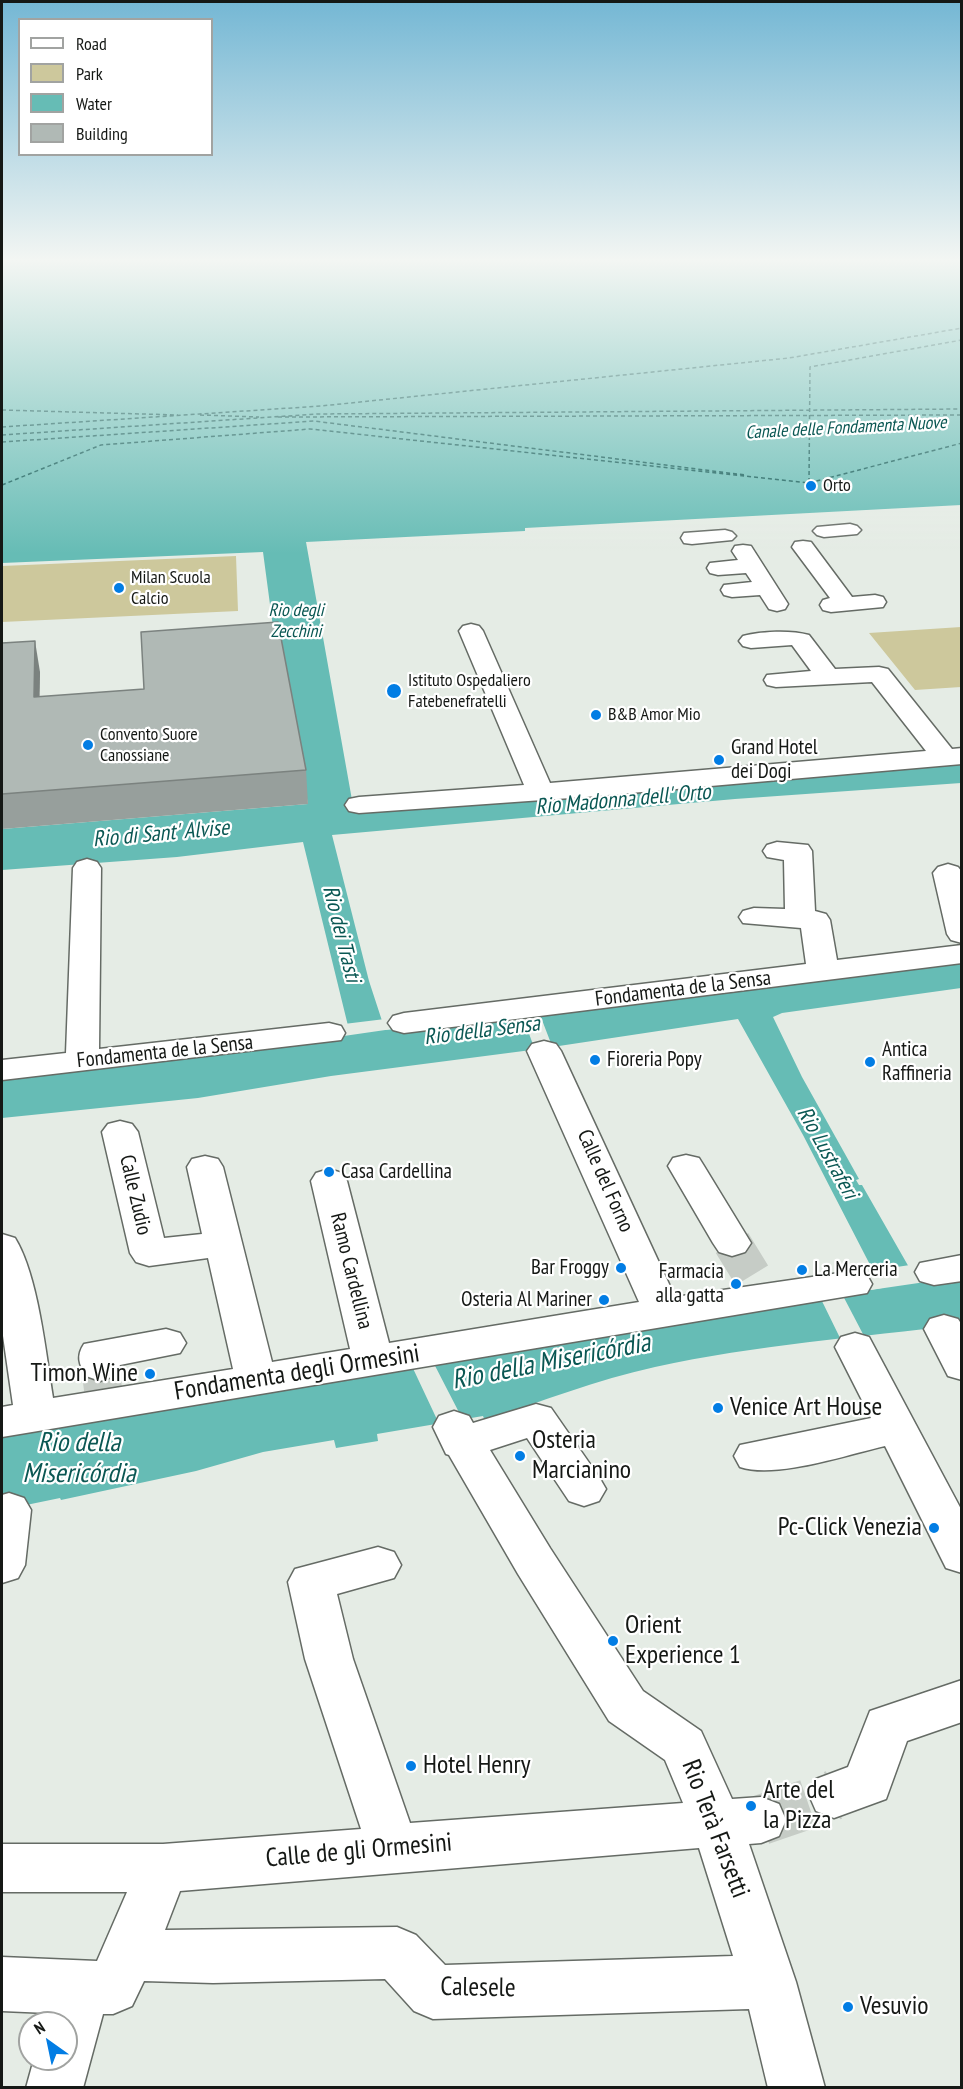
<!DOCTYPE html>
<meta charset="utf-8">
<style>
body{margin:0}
#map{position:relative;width:963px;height:2089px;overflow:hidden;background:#e5ece5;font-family:"PT Sans Narrow",sans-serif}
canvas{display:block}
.frame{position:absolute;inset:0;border:3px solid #151815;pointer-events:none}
.legend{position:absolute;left:18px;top:18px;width:195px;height:138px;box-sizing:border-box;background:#fff;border:2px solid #a1a3a1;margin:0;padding:8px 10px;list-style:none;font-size:18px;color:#151815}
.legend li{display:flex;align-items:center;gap:12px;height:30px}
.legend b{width:30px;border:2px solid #a1a3a1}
.north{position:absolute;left:18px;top:2011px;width:60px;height:60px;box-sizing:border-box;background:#fff;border:2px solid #a1a3a1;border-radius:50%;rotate:327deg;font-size:16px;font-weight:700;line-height:24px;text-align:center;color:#151815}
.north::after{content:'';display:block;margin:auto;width:21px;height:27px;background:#027de4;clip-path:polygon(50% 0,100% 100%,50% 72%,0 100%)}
</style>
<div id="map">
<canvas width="963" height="2089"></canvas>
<div class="frame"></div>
<ul class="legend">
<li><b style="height:8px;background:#fff"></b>Road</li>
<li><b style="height:16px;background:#cdc89c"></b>Park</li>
<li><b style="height:16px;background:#66bcb5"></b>Water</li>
<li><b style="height:16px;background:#b0b9b5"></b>Building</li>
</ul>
<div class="north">N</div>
</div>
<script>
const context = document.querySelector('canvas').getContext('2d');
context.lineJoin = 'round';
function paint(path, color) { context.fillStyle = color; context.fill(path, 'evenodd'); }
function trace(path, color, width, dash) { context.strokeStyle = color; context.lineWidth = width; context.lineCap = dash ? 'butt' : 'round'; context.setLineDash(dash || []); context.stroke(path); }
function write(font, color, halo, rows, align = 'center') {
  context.font = font + ' "PT Sans Narrow",sans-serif'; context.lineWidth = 4.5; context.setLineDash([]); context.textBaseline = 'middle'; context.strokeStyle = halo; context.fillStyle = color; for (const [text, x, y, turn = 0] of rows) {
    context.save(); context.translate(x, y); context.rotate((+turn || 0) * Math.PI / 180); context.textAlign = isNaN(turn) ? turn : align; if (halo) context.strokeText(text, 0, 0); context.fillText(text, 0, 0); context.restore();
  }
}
paint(new Path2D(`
 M236 556 238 611 2 622V566Z
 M961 627V687L915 690 869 633Z`), '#cdc89c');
paint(new Path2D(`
 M2 261H961V505L525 528V531L306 542 352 800 961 762V783L735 799 332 835 369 981 385 1030 961 959V988L782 1013 773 1017 802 1077 859 1179 856 1180 859 1185H862L918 1283 961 1277V1325C859 1337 756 1345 655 1367 597 1380 541 1401 485 1421L483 1416 377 1434 378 1441 336 1448 334 1440 263 1452 196 1471 61 1500 60 1498 2 1510V1432L882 1288 803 1135 738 1019 539 1049 331 1076 198 1098 2 1118V1076L350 1034 303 842 177 857 2 870V829L308 804 273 627 263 552 2 563Z`), '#66bcb5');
paint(new Path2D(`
 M537 1007 552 1046 535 1050 520 1009Z
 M385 1019 387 1027 405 1024 406 1027 330 1038V1035L346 1032 344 1024Z
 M910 1265 920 1280H939L857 1292 856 1290 878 1286 870 1271Z
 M841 1292 864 1336 841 1340 819 1295Z
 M431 1358 465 1424 441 1428 410 1362Z`), '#e5ece5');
trace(new Path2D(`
 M2 410 178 415
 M200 415 259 417
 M278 417 962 415
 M2 427 321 406 789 358 962 328
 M2 435 317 414 962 409
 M2 442 314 421 745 475
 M809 482 810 367 962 340
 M2 485 101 445 310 429 809 483 962 443`), '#0a5753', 1.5, [4, 3]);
trace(new Path2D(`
 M732 1243 759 1287
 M100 1366 103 1389`), '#c6ccc6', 38, [38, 19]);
trace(new Path2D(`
 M761 1820 834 1795`), '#c6ccc6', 50, [50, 25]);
const street = new Path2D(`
 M850 524 857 526 861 530 857 534 824 537 817 535 813 531 817 527Z
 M725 530 732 532 736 536 732 540 692 544 684 543 681 538 684 533Z
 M803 541 811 542 852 597 875 595 883 597 886 602 883 607 831 612 823 610 820 605 823 600 830 598 792 547 795 542Z
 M743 545 751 546 788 604 785 609 777 611 769 609 760 595 732 597 724 595 721 590 724 585 752 582 746 573 718 575 710 573 707 568 710 563 738 560 732 551 735 546Z
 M471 624 479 626 483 631 550 783 926 751 872 682 776 687 767 685 764 680 767 675 811 671 792 645 751 648 743 646 739 641 743 636C762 631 791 630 809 635L835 669 879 667 888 669 952 749 962 748V764L585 797 359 813 349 811 345 805 349 799 359 797 524 785 459 631 463 626Z
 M777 842 808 845 812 851 815 911 826 914 830 920 837 960 962 945V963L404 1033 393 1030 388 1023 393 1016 404 1013 806 964 801 928 743 923 739 917 743 911 754 908 785 909 784 860 767 857 763 851 767 845Z
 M87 859 97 862 101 868 99 1049 329 1023 341 1026 345 1033 341 1040 2 1080V1060L66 1053 73 868 77 862Z
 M948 864 958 867 962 872V943L951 940 947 934 933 873 938 867Z
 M544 1041 556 1044 561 1051 675 1297 853 1271 867 1275 872 1284 867 1293 2 1437V1407L13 1405 2 1329V1234L15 1238C38 1275 46 1354 53 1398L233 1369 208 1258 149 1266 136 1262 130 1253 102 1132 108 1124 120 1121 132 1124 138 1132 164 1238 202 1234 187 1167 192 1159 205 1156 218 1159 223 1167 272 1362 350 1349 311 1181 316 1173 329 1169 342 1173 347 1181 389 1343 639 1302 527 1051 532 1044Z
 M686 1155 699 1158 704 1166 751 1243 745 1252 732 1256 719 1252 713 1243 668 1166 673 1158Z
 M962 1255V1281L934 1285 920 1281 915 1272 920 1263Z
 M944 1315 958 1319 962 1325V1380L948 1376 924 1329 930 1319Z
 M166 1329 180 1333 186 1343 180 1353 120 1365 114 1376 100 1381 86 1376C79 1364 76 1356 84 1344Z
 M855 1333 869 1337 962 1511V1573L946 1568 885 1446C846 1455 776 1479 740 1467L734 1456 740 1445 871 1418 835 1347 841 1337Z
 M536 1404 551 1408 599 1477 606 1489 599 1501 584 1506 569 1501 527 1438 490 1450 550 1548 643 1691 701 1731 732 1799 761 1797 779 1804 786 1820 779 1836 761 1843 749 1844 796 1982 825 2088H768L749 2009 433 2019 414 2011 385 1979 213 1983 144 1981 132 2006 113 2014H103L83 2088H26L34 2059H66V2023H45L48 2013 2 2011V1957L97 1961 127 1892H2V1844H163L361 1829 305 1659 288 1582 295 1569 378 1547 394 1552 401 1565 394 1578 337 1594 353 1659 410 1823 683 1803 665 1760 609 1721 518 1574 449 1455 446 1454 433 1427 439 1416 454 1411 469 1416 473 1423ZM699 1848 733 1956 445 1965 416 1935 397 1927 165 1930 180 1891Z
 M9 1493 24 1498 31 1510 25 1565 18 1578 2 1583V1495Z
 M962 1680V1722L907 1741 886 1799 834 1818 816 1811 809 1795 816 1779 848 1767 870 1711Z`);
trace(street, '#656b65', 3);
paint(street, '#fff');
paint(new Path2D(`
 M2 643 40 672 39 696 306 770 308 804 2 829Z`), '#979f9c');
paint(new Path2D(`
 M35 641 40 672 39 729 34 697Z`), '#7b827f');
const building = new Path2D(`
 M278 622 306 770 2 794V643L35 641 34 697 144 689 141 632Z`);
paint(building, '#b0b9b5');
trace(building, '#7b827f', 1.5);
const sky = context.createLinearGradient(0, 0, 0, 554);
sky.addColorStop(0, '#74b7d4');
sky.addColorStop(0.47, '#f3f6f3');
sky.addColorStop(1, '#f3f6f300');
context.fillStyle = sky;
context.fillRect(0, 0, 963, 554);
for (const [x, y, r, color] of [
 [811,486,6,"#027de4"],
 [119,588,6,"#027de4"],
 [394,691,8,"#027de4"],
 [596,715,6,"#027de4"],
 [88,745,6,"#027de4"],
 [719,760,6,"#027de4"],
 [595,1060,6,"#027de4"],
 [870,1062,6,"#027de4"],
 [329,1172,6,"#027de4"],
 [621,1268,6,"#027de4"],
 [802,1270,6,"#027de4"],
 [736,1284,6,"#027de4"],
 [604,1300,6,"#027de4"],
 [150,1374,6,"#027de4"],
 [718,1408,6,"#027de4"],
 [520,1456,6,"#027de4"],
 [934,1528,6,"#027de4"],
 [613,1641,6,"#027de4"],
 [411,1766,6,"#027de4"],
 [751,1806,6,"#027de4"],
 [848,2007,6,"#027de4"]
]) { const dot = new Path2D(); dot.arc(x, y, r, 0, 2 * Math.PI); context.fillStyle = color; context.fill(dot); trace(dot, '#fff', 2); }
write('italic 18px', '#0a5753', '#fff', [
 ["Canale delle Fondamenta Nuove",846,428,-3],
 ["Rio degli",296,611],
 ["Zecchini",296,632]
]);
write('18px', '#151815', '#fff', [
 ["Orto",823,486],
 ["Milan Scuola",131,578],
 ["Calcio",131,599],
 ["Istituto Ospedaliero",408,681],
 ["Fatebenefratelli",408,702],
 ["B&B Amor Mio",608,715],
 ["Convento Suore",100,735],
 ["Canossiane",100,756]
], 'left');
write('21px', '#151815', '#fff', [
 ["Grand Hotel",731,748],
 ["dei Dogi",731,772],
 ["Antica",882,1050],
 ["Raffineria",882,1074],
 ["Fioreria Popy",607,1060],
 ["Casa Cardellina",341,1172],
 ["Bar Froggy",609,1268,"right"],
 ["La Merceria",814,1270],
 ["Farmacia",724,1272,"right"],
 ["alla gatta",724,1296,"right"],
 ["Osteria Al Mariner",592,1300,"right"]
], 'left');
write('21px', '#151815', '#fff', [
 ["Fondamenta de la Sensa",683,989,-7],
 ["Fondamenta de la Sensa",165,1052,-6],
 ["Calle del Forno",605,1181,66],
 ["Calle Zudio",135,1195,77],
 ["Ramo Cardellina",351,1271,76]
]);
write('italic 22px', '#0a5753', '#fff', [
 ["Rio Madonna dell' Orto",623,800,-5],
 ["Rio di Sant' Alvise",161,834,-5],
 ["Rio dei Trasti",341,934,76],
 ["Rio della Sensa",482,1031,-7],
 ["Rio Lustraferi",827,1153,61]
]);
write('26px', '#151815', '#fff', [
 ["Fondamenta degli Ormesini",297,1373,-9],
 ["Rio Terà Farsetti",715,1829,69],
 ["Calle de gli Ormesini",359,1851,-5],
 ["Calesele",478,1988,1]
]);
write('26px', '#151815', '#fff', [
 ["Timon Wine",138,1374,"right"],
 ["Venice Art House",730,1408],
 ["Osteria",532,1441],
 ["Marcianino",532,1471],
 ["Pc-Click Venezia",922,1528,"right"],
 ["Orient",625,1626],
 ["Experience 1",625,1656],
 ["Hotel Henry",423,1766],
 ["Arte del",763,1791],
 ["la Pizza",763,1821],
 ["Vesuvio",860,2007]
], 'left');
write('italic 27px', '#0a5753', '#fff', [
 ["Rio della Misericórdia",551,1362,-11],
 ["Rio della",79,1443],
 ["Misericórdia",79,1474]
]);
</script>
